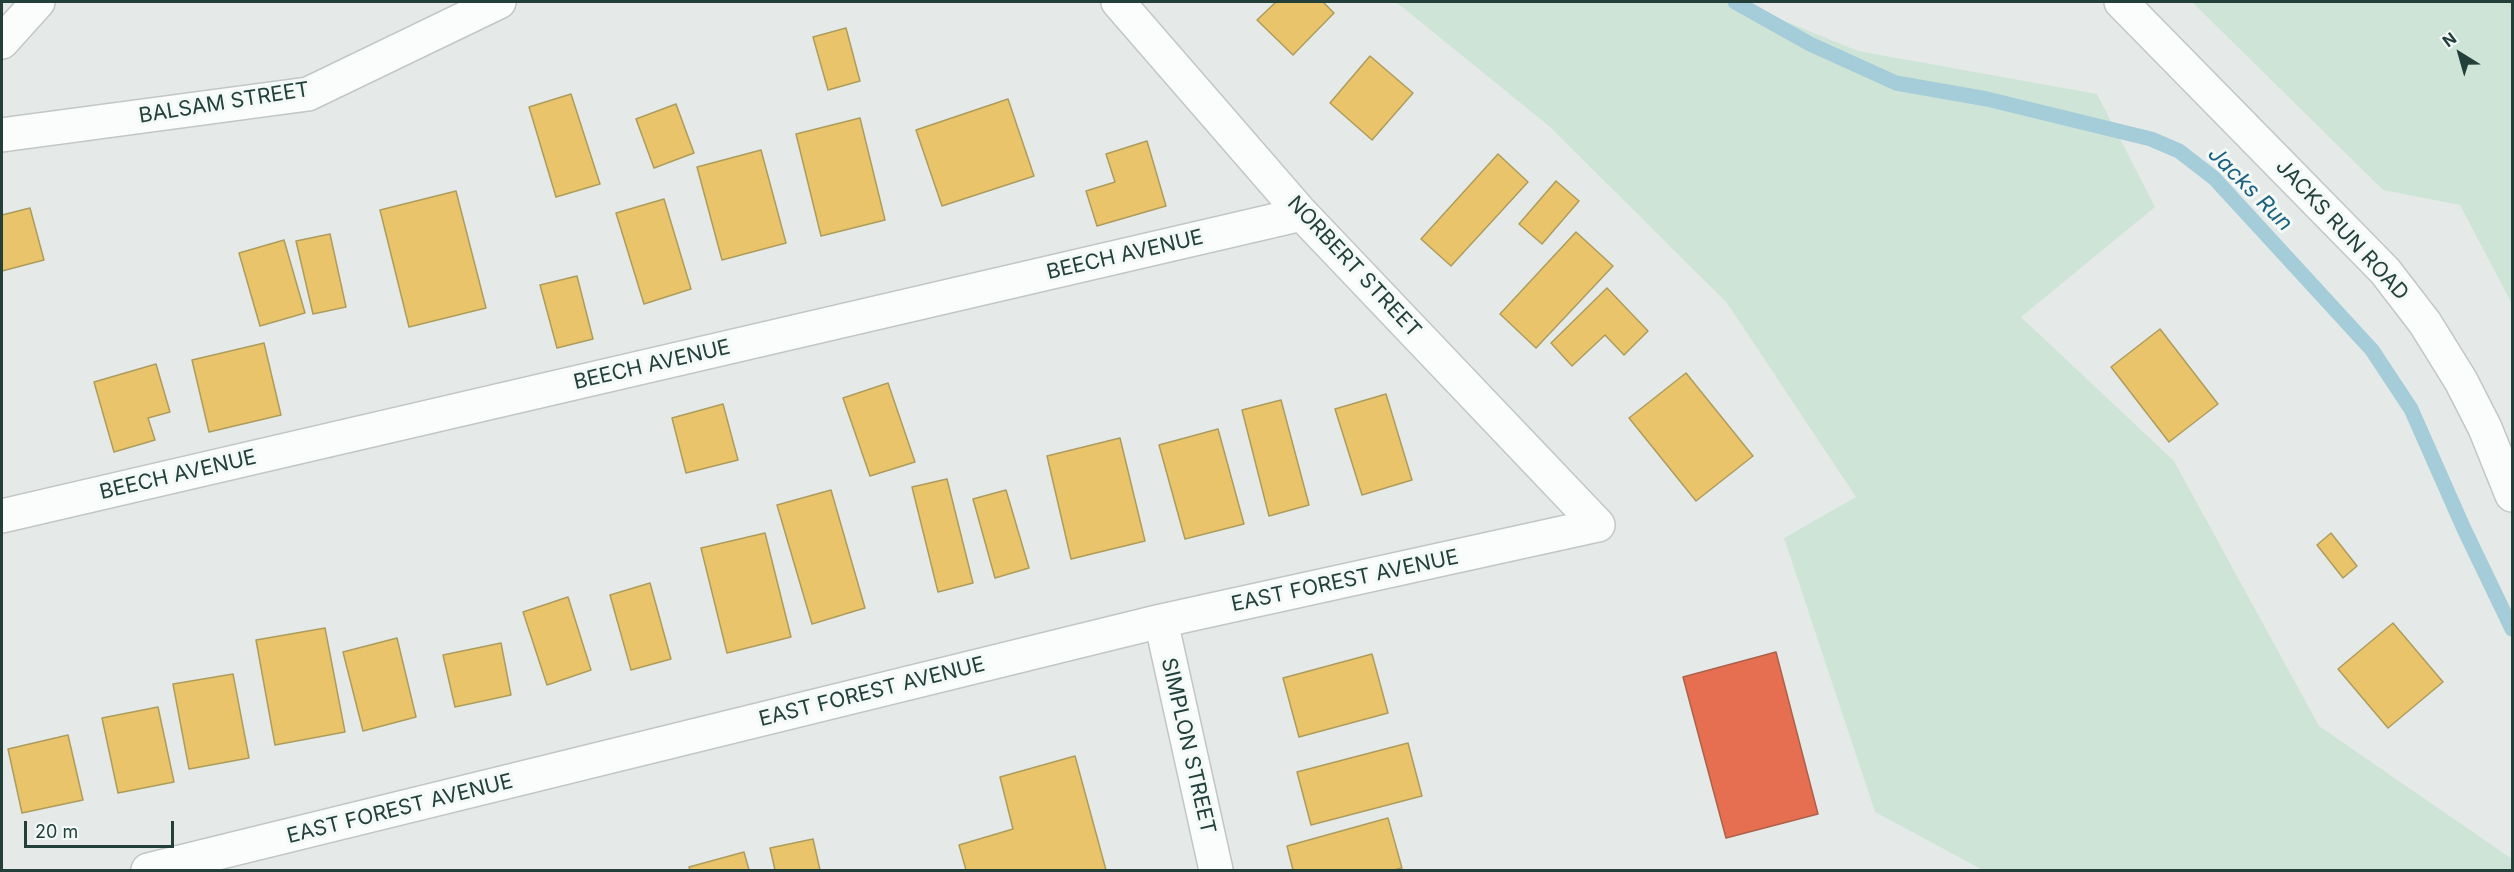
<!DOCTYPE html>
<style>
body{margin:0}
#map{position:relative;width:2514px;height:872px;overflow:hidden;background:#e5eae8;font-family:Inter,sans-serif}
canvas{display:block}
.frame{position:absolute;inset:0;border:3px solid #223f3a;pointer-events:none}
.north{position:absolute;left:2430px;top:24px;width:60px;height:60px;-webkit-text-stroke:4px #f3f9f7;paint-order:stroke;rotate:323deg;font-size:16px;font-weight:700;line-height:24px;text-align:center;color:#223f3a}
.north::after{content:'';display:block;margin:auto;width:21px;height:27px;background:#223f3a;clip-path:polygon(50% 0,100% 100%,50% 72%,0 100%)}
.scale{position:absolute;left:24px;top:821px;width:150px;height:27px;box-sizing:border-box;border:3px solid #223f3a;border-top:0;padding-left:8px;font-size:18px;line-height:21px;white-space:nowrap;color:#223f3a;-webkit-text-stroke:4px #f3f9f7;paint-order:stroke}
</style>
<div id="map">
<canvas width="2514" height="872"></canvas>
<div class="frame"></div>
<div class="north">N</div>
<div class="scale">20 m</div>
</div>
<script>
const context = document.querySelector('canvas').getContext('2d');
context.lineJoin = 'round';
function paint(path, color) { context.fillStyle = color; context.fill(path, 'evenodd'); }
function trace(path, color, width, dash) { context.strokeStyle = color; context.lineWidth = width; context.lineCap = dash ? 'butt' : 'round'; context.setLineDash(dash || []); context.stroke(path); }
function write(font, color, halo, rows, align = 'center') {
  context.font = font + ' Inter,sans-serif'; context.lineWidth = 6; context.setLineDash([]); context.textBaseline = 'middle'; context.strokeStyle = halo; context.fillStyle = color; for (const [text, x, y, turn = 0] of rows) {
    context.save(); context.translate(x, y); context.rotate((+turn || 0) * Math.PI / 180); context.textAlign = isNaN(turn) ? turn : align; if (halo) context.strokeText(text, 0, 0); context.fillText(text, 0, 0); context.restore();
  }
}
paint(new Path2D(`
 M1396 2H1738L1858 51 2097 94 2155 207 2021 317 2174 461 2319 726 2512 859V870H1983L1875 812 1784 538 1856 497 1727 303 1549 126Z
 M2192 2H2512V304L2460 205 2383 190Z`), '#cee4d7');
const homes = new Path2D(`
 M1276 2H1323L1334 13 1293 55 1257 20Z
 M846 28 860 81 828 90 813 37Z
 M1370 56 1413 93 1372 140 1330 103Z
 M571 94 600 184 556 197 529 107Z
 M1008 99 1034 176 942 206 916 130Z
 M676 104 694 153 654 168 636 119Z
 M860 118 885 220 821 236 796 134Z
 M1147 141 1166 206 1097 226 1086 191 1115 182 1106 154Z
 M761 150 786 243 722 260 697 167Z
 M1498 154 1528 182 1451 266 1421 239Z
 M1556 181 1579 201 1542 244 1519 224Z
 M456 191 486 308 409 327 380 210Z
 M664 199 691 289 644 304 616 213Z
 M30 208 44 260 2 271V215Z
 M1576 232 1613 266 1536 348 1500 314Z
 M330 234 346 307 313 314 296 241Z
 M284 240 305 313 260 326 239 253Z
 M577 276 593 339 557 348 540 285Z
 M1607 288 1648 331 1624 355 1605 335 1572 366 1551 343Z
 M2160 329 2218 404 2169 442 2111 367Z
 M264 343 281 415 209 432 192 360Z
 M156 364 170 412 148 418 155 440 114 452 94 382Z
 M1686 373 1753 456 1696 501 1629 418Z
 M888 383 915 462 870 476 843 398Z
 M1386 394 1412 480 1362 495 1335 409Z
 M1281 400 1309 505 1269 516 1242 410Z
 M723 404 738 460 686 473 672 418Z
 M1218 429 1244 524 1185 539 1159 445Z
 M1120 438 1145 541 1071 559 1047 456Z
 M947 479 973 583 938 592 912 487Z
 M831 490 865 608 812 624 777 505Z
 M1006 490 1029 568 995 578 973 499Z
 M765 533 791 637 727 653 701 548Z
 M2331 533 2357 566 2343 578 2317 545Z
 M650 583 671 659 631 670 610 595Z
 M568 597 591 670 547 685 523 612Z
 M2393 623 2443 682 2388 728 2338 669Z
 M325 628 345 732 275 745 256 640Z
 M397 638 416 717 363 731 343 652Z
 M501 643 511 695 455 707 443 655Z
 M1372 654 1388 713 1299 737 1283 678Z
 M233 674 249 758 189 769 173 684Z
 M158 707 174 782 118 793 102 718Z
 M68 735 83 800 22 813 8 749Z
 M1408 743 1422 796 1311 825 1297 772Z
 M1075 756 1106 870H966L959 845 1013 829 1000 777Z
 M1388 818 1402 868 1394 870H1293L1287 846Z
 M813 839 820 870H775L770 848Z
 M744 852 749 870H690L689 867Z`);
paint(homes, '#e9c46a');
trace(homes, '#ad9c5c', 1.5);
const shops = new Path2D(`
 M1776 652 1818 814 1726 838 1683 677Z`);
paint(shops, '#e76f51');
trace(shops, '#ac614a', 1.5);
trace(new Path2D(`
 M1735 2 1810 44 1896 83 1987 99 2151 139 2179 151 2214 178 2372 350 2411 409 2464 529 2512 629`), '#a5ccd9', 15);
const minor = new Path2D(`
 M1118 2 1302 214 1598 525
 M2 42 38 2
 M2 135 308 94 499 2
 M2 516 1302 214
 M1161 621 1216 870
 M148 870 1161 621 1598 525`);
const tertiary = new Path2D(`
 M2121 2 2385 271 2425 323 2461 381 2485 428 2512 495`);
trace(minor, '#c2c7c5', 36);
trace(tertiary, '#c2c7c5', 36);
trace(minor, '#fbfcfc', 33);
trace(tertiary, '#fbfcfc', 33);
write('21px', '#223f3a', '#f3f9f7', [
 ["BALSAM STREET",224,103,-9],
 ["JACKS RUN ROAD",2342,230,47],
 ["BEECH AVENUE",1125,255,-13],
 ["NORBERT STREET",1354,267,47],
 ["BEECH AVENUE",652,365,-13],
 ["BEECH AVENUE",178,475,-13],
 ["EAST FOREST AVENUE",1345,581,-12],
 ["EAST FOREST AVENUE",872,692,-14],
 ["SIMPLON STREET",1188,746,77],
 ["EAST FOREST AVENUE",400,809,-14]
]);
write('italic 22px', '#1a617d', '#f3f9f7', [
 ["Jacks Run",2250,189,45]
]);
</script>
